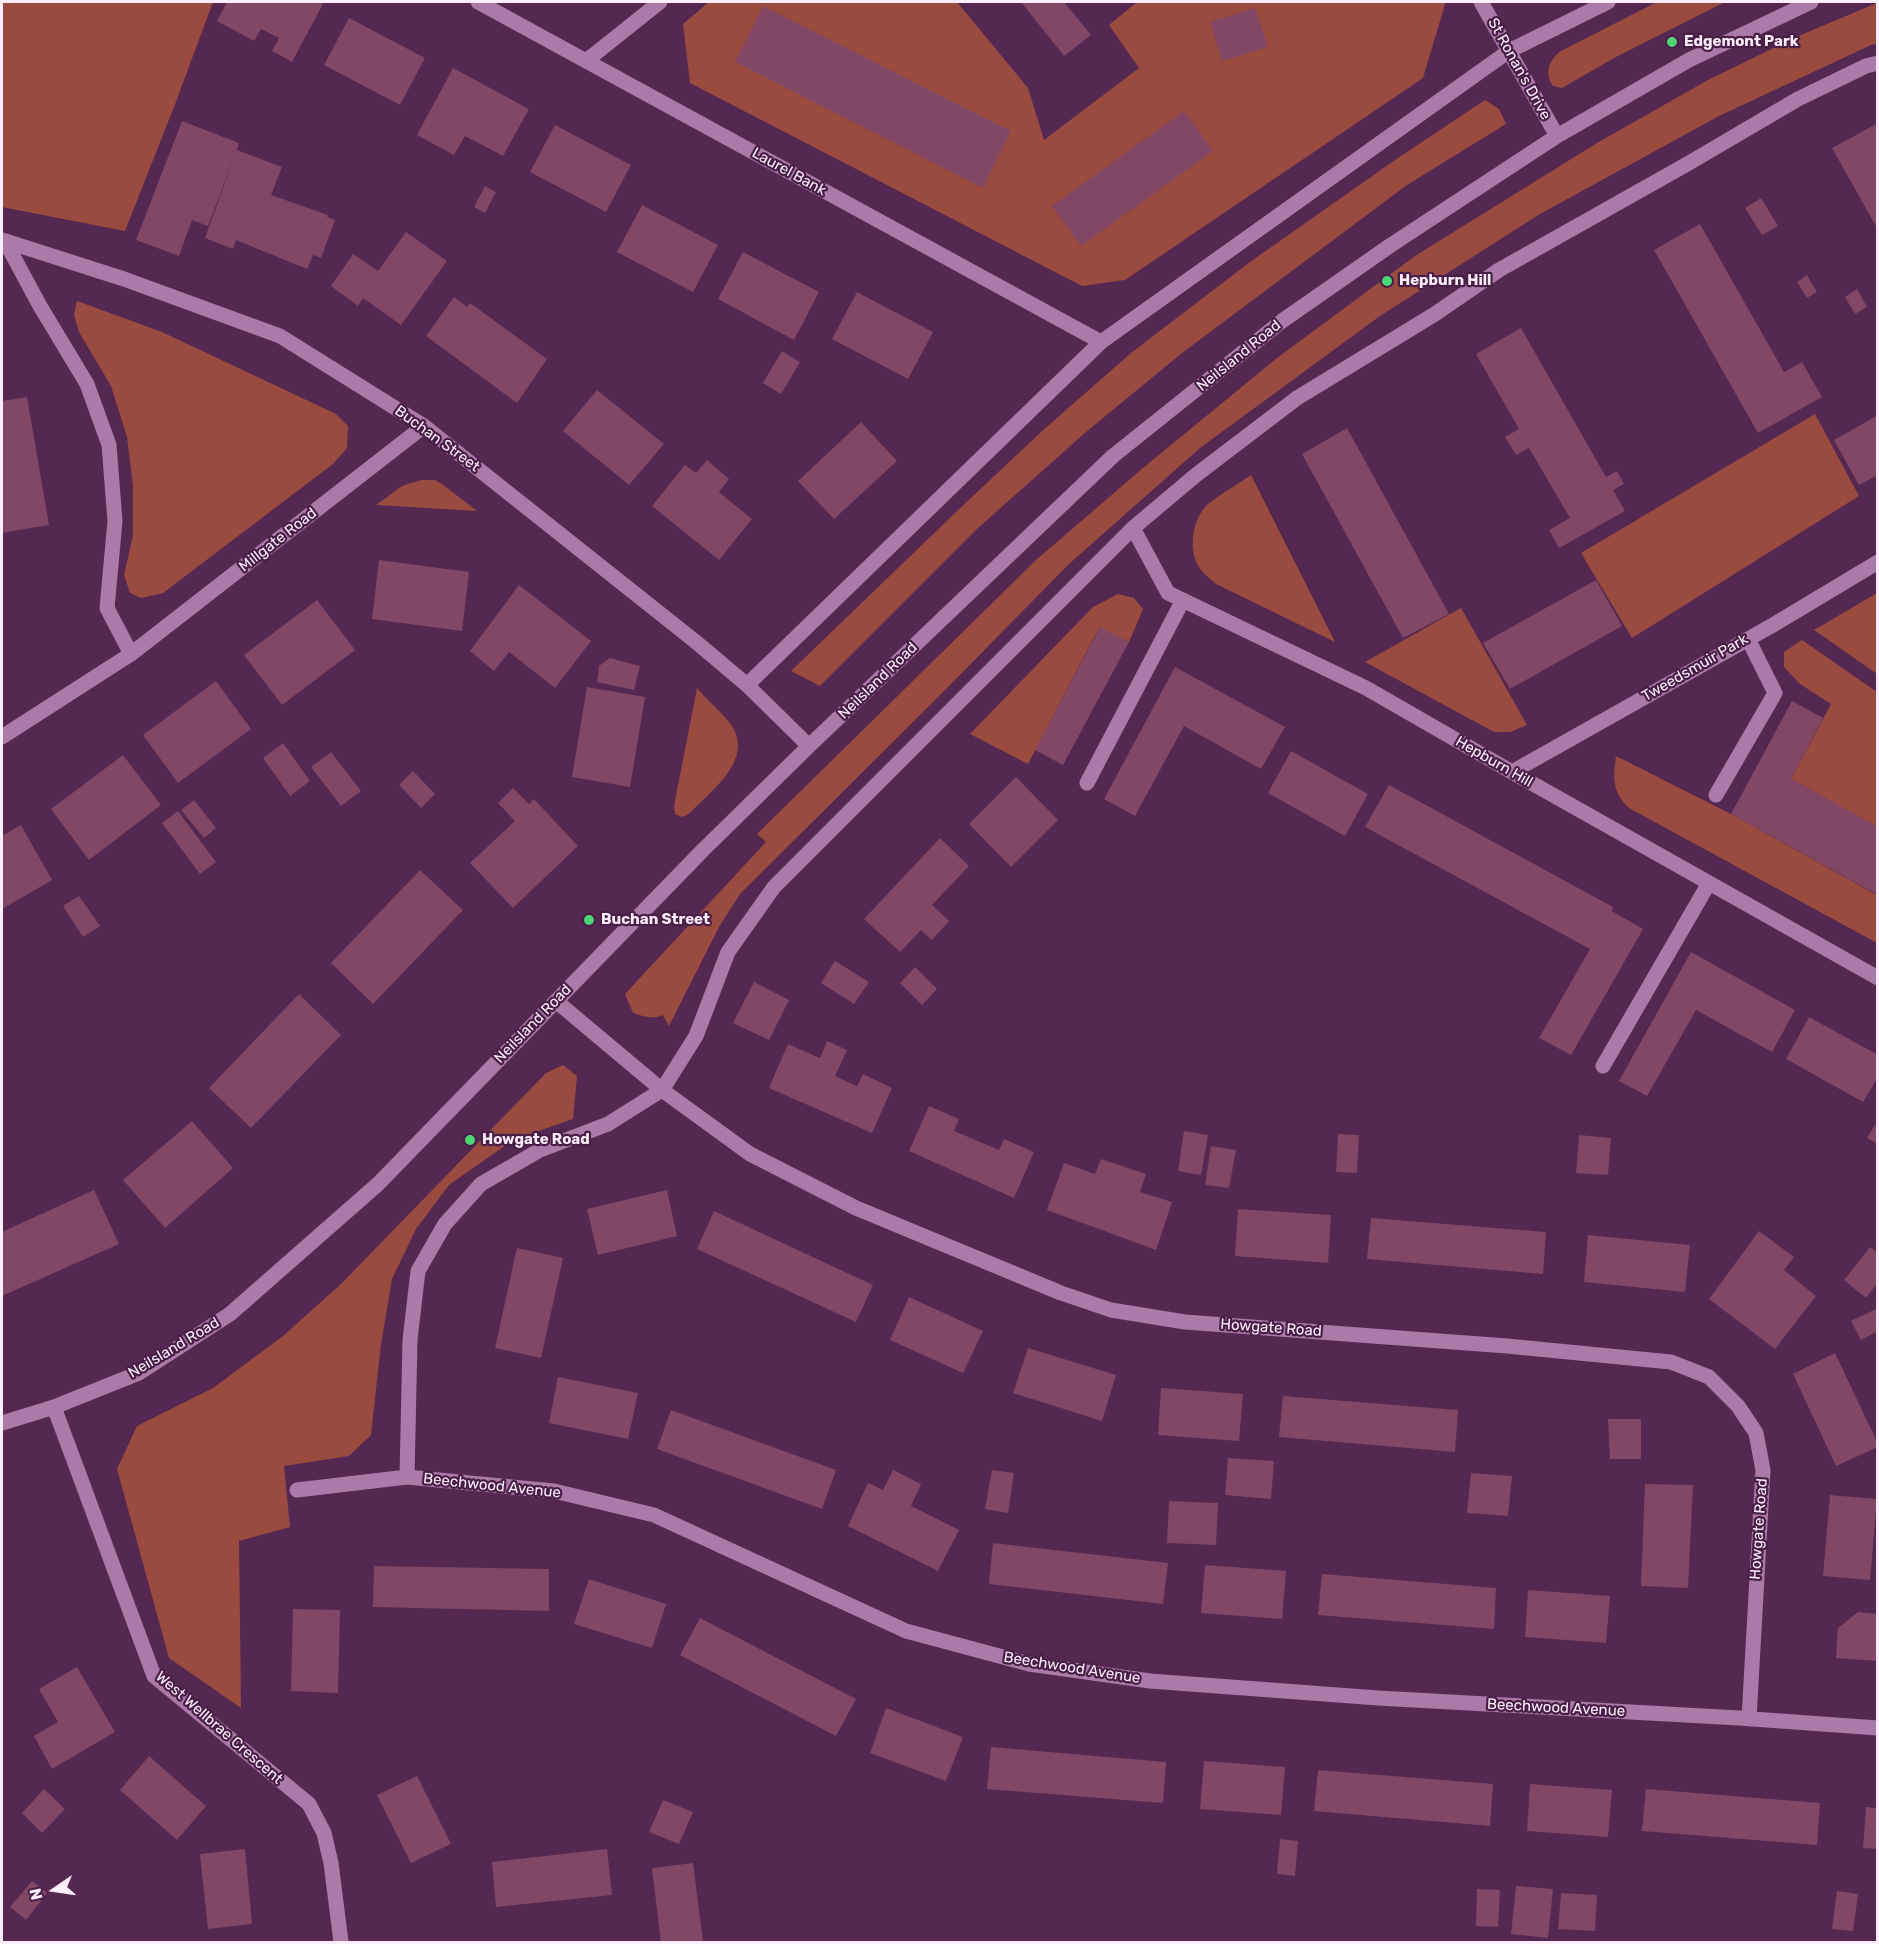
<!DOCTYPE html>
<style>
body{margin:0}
#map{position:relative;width:1879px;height:1944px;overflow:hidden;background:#542851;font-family:Rubik,sans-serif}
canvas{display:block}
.frame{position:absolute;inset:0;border:3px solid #feedfc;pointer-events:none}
.north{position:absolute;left:24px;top:1860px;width:60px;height:60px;-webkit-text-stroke:4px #491e46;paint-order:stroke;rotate:257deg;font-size:16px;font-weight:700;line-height:24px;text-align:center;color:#feedfc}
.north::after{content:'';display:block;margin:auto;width:21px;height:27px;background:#feedfc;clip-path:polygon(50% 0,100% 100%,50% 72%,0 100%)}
</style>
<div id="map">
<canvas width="1879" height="1944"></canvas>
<div class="frame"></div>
<div class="north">N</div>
</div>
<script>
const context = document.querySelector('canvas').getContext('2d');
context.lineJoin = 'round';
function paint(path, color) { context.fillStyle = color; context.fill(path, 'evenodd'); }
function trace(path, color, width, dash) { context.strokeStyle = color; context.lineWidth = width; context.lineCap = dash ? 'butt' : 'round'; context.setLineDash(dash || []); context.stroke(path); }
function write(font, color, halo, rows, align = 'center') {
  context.font = font + ' Rubik,sans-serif'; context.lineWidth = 4.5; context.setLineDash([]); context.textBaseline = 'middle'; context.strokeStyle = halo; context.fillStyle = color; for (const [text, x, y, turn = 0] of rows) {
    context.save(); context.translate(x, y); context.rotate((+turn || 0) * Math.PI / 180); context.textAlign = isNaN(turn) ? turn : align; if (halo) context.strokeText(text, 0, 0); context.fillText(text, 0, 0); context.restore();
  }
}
paint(new Path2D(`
 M2 2H213L174 107 125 231 2 207Z
 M709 2H957L1028 88 1044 140 1139 68 1109 25 1137 2H1444L1445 4 1423 78 1125 280 1082 286 690 83 683 24Z
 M1657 2H1725L1614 58 1562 88 1553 86C1544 73 1549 62 1559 52Z
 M1877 3V44L1871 45 1719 116 1540 214 1380 316 1200 448 1069 564 946 689 740 894 719 927 669 1026 663 1015C653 1020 643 1016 633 1013L625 994 766 842 757 834 1036 560 1143 468 1277 358 1415 256 1597 143 1708 80 1796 37Z
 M1485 100 1499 109 1506 124 1407 185 1182 353 1086 432 978 528 820 686 791 671 955 513 1041 432 1131 353 1250 262 1395 160Z
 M77 301 162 332 336 414 348 426 347 448 333 464 163 593 141 598 130 593 124 575 133 535V486L127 437 111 386 79 332 74 315Z
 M1815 414 1859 496 1632 638 1581 553Z
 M1251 475 1335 642 1216 584C1210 579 1203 573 1199 567 1188 549 1192 520 1207 505 1220 494 1237 485 1251 475Z
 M421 480H435L442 484 477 511 376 505 402 486Z
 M1877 593V674L1814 630Z
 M1118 594 1134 598 1143 609 1129 642 1099 628 1028 764 970 734 1093 607Z
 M1461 608 1527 725 1510 732H1494L1365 662Z
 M1802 640 1877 692V827L1791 779 1831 704 1800 684 1784 667V652Z
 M697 688C707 700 719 710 729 722 757 758 712 790 689 814L682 817 675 814 674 806Z
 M1616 756 1731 814 1877 895V943L1629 808C1612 792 1613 778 1616 756Z
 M563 1065 577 1076 573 1119 513 1140 449 1185 416 1229 392 1279 381 1344 371 1435 349 1456 284 1466 290 1527 239 1541 241 1708 169 1658 117 1469 137 1426 213 1388 283 1336 340 1285 546 1073Z`), '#9a4b3f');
paint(new Path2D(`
 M227 2H324L292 62 272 51 279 38 261 29 254 41 217 21Z
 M1021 2H1064L1091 35 1064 56Z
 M763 6 1011 131 983 188 735 62Z
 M1255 8 1268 47 1222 61 1210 22Z
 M349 18 425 58 400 105 324 65Z
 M453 68 529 109 503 156 465 136 454 155 417 135Z
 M1184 111 1213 151 1081 246 1052 206Z
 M182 121 239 143 237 150 282 167 271 195 328 215 327 217 335 220 321 258 313 255 307 269 236 240 233 249 205 238 235 155 208 226 192 220 179 256 136 240Z
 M1878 123V230L1832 148Z
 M555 125 631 165 606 212 530 172Z
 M485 186 496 192 485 213 474 207Z
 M1761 198 1778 226 1762 235 1745 208Z
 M642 205 718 245 693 292 617 252Z
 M1700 224 1784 372 1802 362 1822 397 1758 433 1654 250Z
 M406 232 447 261 401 325 363 298 358 306 331 286 353 254 378 271Z
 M743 252 819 292 794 340 718 299Z
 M1807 275 1817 292 1807 298 1797 282Z
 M1857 289 1867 307 1855 314 1845 297Z
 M857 292 933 332 908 379 832 339Z
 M454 297 467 307 470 303 547 359 517 403 426 336Z
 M1521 328 1606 477 1617 471 1624 484 1613 490 1625 511 1559 548 1549 530 1570 518 1529 448 1516 455 1505 437 1519 429 1476 354Z
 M782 351 800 362 781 394 763 383Z
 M597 390 664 444 629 485 563 431Z
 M27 397 49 525 2 533V401Z
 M1878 415V475L1859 485 1834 440Z
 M861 422 897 461 834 519 798 481Z
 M1347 428 1449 614 1403 638 1302 454Z
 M707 460 729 479 719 492 752 519 719 560 652 506 685 465 696 473Z
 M379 560 469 572 462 631 372 619Z
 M1596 580 1622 626 1510 689 1483 643Z
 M519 585 591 641 555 688 509 652 494 671 470 651Z
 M317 600 355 650 282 705 244 655Z
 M1100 627 1129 642 1063 765 1035 750Z
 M610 658 640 666 634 690 597 682 599 666Z
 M1175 667 1285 727 1261 769 1184 726 1135 816 1104 799Z
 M216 681 251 729 178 783 143 735Z
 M587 687 645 697 630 787 572 777Z
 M1792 701 1823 718 1791 779 1878 827V895L1731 814Z
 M283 743 310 781 290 796 263 758Z
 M1291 751 1368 794 1345 836 1268 793Z
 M331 752 361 791 341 806 311 767Z
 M123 755 161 805 89 860 51 809Z
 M413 771 435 794 421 808 399 785Z
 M1016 777 1058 820 1011 867 969 824Z
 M1389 785 1613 907 1612 911 1643 929 1571 1055 1539 1038 1590 949 1365 827Z
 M513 788 529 804 534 799 578 846 513 908 470 863 515 821 498 803Z
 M194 800 216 828 204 838 181 810Z
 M178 811 216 862 200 874 162 823Z
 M21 825 52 880 2 909V836Z
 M940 838 969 866 932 905 949 921 932 940 921 930 900 952 864 919Z
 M420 870 463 910 373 1004 331 963Z
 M79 896 100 926 83 937 63 906Z
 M1691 952 1795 1010 1772 1052 1696 1010 1647 1096 1619 1081Z
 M835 961 869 982 854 1004 821 983Z
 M915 967 937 989 922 1005 900 983Z
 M754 982 789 1000 769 1040 733 1023Z
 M299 994 341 1035 251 1128 209 1088Z
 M1809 1017 1878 1055V1077L1863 1102 1786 1059Z
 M827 1041 847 1050 835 1076 857 1086 863 1074 892 1088 872 1133 769 1088 788 1044 820 1058Z
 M929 1106 959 1119 954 1131 999 1150 1004 1139 1034 1152 1014 1198 909 1151Z
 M1878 1120V1144L1867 1138Z
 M192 1121 233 1168 165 1228 123 1180Z
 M1184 1131 1208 1135 1201 1175 1178 1171Z
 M1338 1134 1359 1135 1357 1173 1336 1172Z
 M1579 1135 1611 1138 1608 1175 1576 1173Z
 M1211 1146 1236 1150 1229 1188 1205 1185Z
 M1101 1159 1146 1174 1140 1192 1172 1202 1156 1250 1047 1210 1064 1163 1095 1174Z
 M94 1190 119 1244 2 1296V1232Z
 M667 1190 677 1236 598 1255 587 1209Z
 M1238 1209 1331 1215 1328 1263 1235 1256Z
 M714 1211 873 1285 856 1322 697 1249Z
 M1371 1218 1546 1232 1543 1274 1367 1259Z
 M1759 1231 1794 1257 1784 1270 1816 1296 1775 1349 1709 1299Z
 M1588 1235 1690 1245 1685 1292 1584 1282Z
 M1870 1247 1878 1253V1282L1866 1298 1844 1280Z
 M517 1248 563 1258 541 1358 495 1348Z
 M909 1297 983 1331 963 1373 890 1340Z
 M1878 1308V1331L1861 1340 1851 1321Z
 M1028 1348 1116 1375 1102 1421 1013 1393Z
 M1835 1353 1878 1444V1447L1836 1466 1793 1374Z
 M558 1377 638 1393 628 1439 549 1423Z
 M1161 1388 1243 1394 1239 1441 1158 1435Z
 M1283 1396 1458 1410 1455 1452 1279 1437Z
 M671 1410 836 1470 822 1509 657 1449Z
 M1608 1419H1641V1459H1610Z
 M1228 1458 1274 1461 1271 1499 1225 1495Z
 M893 1470 921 1484 911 1506 959 1530 938 1571 848 1526 868 1483 883 1490Z
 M992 1470 1014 1473 1008 1513 985 1509Z
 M1471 1473 1512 1476 1508 1516 1467 1513Z
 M1645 1484 1693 1485 1688 1588 1641 1586Z
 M1830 1495 1877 1499 1870 1580 1823 1576Z
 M1169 1501 1218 1503 1216 1545 1167 1543Z
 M993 1543 1168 1563 1163 1604 989 1584Z
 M1205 1565 1286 1571 1282 1619 1201 1613Z
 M374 1566 549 1569V1611L373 1607Z
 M1322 1574 1496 1588 1494 1629 1318 1615Z
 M589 1579 666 1604 652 1648 574 1624Z
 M1528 1590 1610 1596 1606 1643 1525 1637Z
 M293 1609 340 1610 338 1693 291 1691Z
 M1858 1612 1878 1614V1661L1836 1658 1838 1628Z
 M700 1618 856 1699 836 1736 680 1655Z
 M77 1667 115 1732 52 1769 34 1736 58 1722 39 1689Z
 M886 1708 963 1737 946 1781 870 1753Z
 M991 1747 1166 1762 1163 1803 987 1789Z
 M149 1756 206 1806 177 1840 120 1790Z
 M1204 1761 1285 1767 1281 1815 1200 1809Z
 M1318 1770 1493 1784 1490 1826 1314 1811Z
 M417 1776 451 1844 411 1863 377 1795Z
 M1530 1784 1612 1790 1608 1837 1527 1831Z
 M44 1789 65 1809 42 1833 22 1813Z
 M1646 1789 1820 1803 1817 1845 1642 1831Z
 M663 1800 693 1812 679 1844 649 1832Z
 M1866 1807 1878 1808V1849L1863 1848Z
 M1280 1839 1298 1841 1295 1876 1277 1874Z
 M245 1849 252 1924 208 1929 200 1854Z
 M607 1849 612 1895 496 1907 492 1862Z
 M693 1863 703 1942H661L652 1868Z
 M32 1881 47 1893 26 1920 10 1907Z
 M1516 1886 1553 1889 1548 1938 1511 1934Z
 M1477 1889 1500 1890 1498 1927 1476 1926Z
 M1837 1891 1858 1894 1853 1931 1832 1929Z
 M1561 1893 1597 1895 1595 1931 1558 1929Z`), '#814764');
trace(new Path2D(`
 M478 2 1101 342
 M1481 2 1557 136
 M586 61 660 2
 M2 240 124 279 280 336 424 426 696 642 747 685 809 746
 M5 241 40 306 87 384 109 445 115 521 107 608 131 654
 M1133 528 1168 593 1366 688 1512 772 1878 978
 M747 685 1101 342 1509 51 1608 2
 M2 737 131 654 424 426
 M1512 772 1773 625 1878 562
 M1087 783 1183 600
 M1716 795 1775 693 1748 639
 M556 1001 662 1090 750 1154 856 1208 1061 1293 1111 1310 1185 1322 1507 1346 1671 1362 1709 1377 1738 1406 1756 1433 1763 1470 1749 1719
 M1603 1066 1709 883
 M54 1407 154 1676 309 1804 324 1833 331 1863 341 1942
 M2 1423 54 1407 139 1373 230 1314 378 1184 703 850 809 746 1113 456 1282 321 1391 245 1557 136 1689 60 1811 2
 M407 1477 410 1340 418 1271 445 1224 481 1184 540 1150 608 1124 662 1090 696 1036 728 952 774 887 1133 528 1196 475 1297 398 1435 314 1499 270 1689 163 1798 99 1866 66 1878 63
 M297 1490 407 1477 554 1491 654 1515 906 1631 1029 1664 1150 1681 1378 1698 1739 1718 1878 1728`), '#ac7aa8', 15);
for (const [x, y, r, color] of [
 [1672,42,6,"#4dd676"],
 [1387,281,6,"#4dd676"],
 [589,920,6,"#4dd676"],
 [470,1140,6,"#4dd676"]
]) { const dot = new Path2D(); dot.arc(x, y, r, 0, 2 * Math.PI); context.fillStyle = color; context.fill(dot); trace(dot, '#491e46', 2); }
write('bold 15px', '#feedfc', '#491e46', [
 ["Edgemont Park",1684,42],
 ["Hepburn Hill",1399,281],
 ["Buchan Street",601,920],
 ["Howgate Road",482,1140]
], 'left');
write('15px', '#feedfc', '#491e46', [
 ["St Ronan's Drive",1519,69,61],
 ["Laurel Bank",789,172,29],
 ["Neilsland Road",1239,356,-39],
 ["Buchan Street",437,439,36],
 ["Millgate Road",278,540,-38],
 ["Tweedsmuir Park",1695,668,-30],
 ["Neilsland Road",878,681,-44],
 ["Hepburn Hill",1494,762,30],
 ["Neilsland Road",533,1024,-46],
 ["Howgate Road",1271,1328,4],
 ["Neilsland Road",174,1348,-31],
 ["Beechwood Avenue",492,1486,6],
 ["Howgate Road",1759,1529,-86],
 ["Beechwood Avenue",1072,1668,9],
 ["Beechwood Avenue",1556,1708,3],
 ["West Wellbrae Crescent",219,1728,41]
]);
</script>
